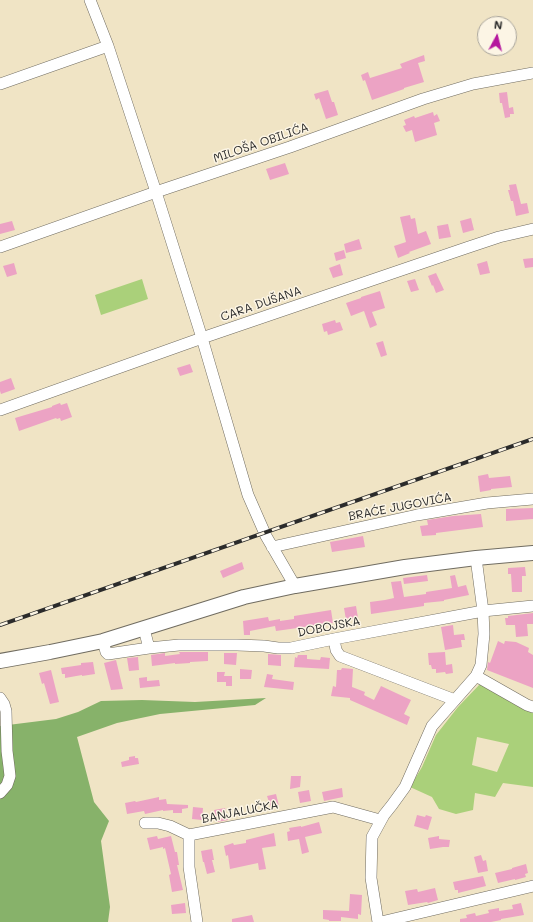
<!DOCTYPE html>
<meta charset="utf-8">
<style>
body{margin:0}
#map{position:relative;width:533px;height:922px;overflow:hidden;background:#f0e4c5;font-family:Mali,sans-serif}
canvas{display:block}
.north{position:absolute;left:477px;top:16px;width:40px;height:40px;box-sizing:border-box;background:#fcf5e5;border:1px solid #a8a49b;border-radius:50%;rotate:7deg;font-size:11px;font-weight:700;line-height:16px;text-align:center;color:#2b2b2b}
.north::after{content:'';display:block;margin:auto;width:14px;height:18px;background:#b5179e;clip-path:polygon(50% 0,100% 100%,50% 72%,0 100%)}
</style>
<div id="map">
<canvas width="533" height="922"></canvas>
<div class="north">N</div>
</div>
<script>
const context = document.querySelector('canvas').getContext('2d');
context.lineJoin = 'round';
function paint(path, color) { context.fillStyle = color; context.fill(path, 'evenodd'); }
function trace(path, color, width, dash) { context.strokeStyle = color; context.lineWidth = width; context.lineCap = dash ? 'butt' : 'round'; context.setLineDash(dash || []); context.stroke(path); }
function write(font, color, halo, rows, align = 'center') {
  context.font = font + ' Mali,sans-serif'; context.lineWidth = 3; context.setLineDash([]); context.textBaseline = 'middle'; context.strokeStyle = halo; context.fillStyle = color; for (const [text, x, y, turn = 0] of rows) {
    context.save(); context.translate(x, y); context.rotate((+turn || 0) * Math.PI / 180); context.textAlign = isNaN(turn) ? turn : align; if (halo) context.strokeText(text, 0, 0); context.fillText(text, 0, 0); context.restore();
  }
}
paint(new Path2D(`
 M142 279 148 299 101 315 95 295Z
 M480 684 533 709V787L503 783 495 797 475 793 473 810 456 814 439 809 432 797 410 787 422 767 436 735 458 707ZM477 737 509 744 497 772 472 765Z`), '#aad07a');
paint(new Path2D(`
 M266 698 255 705 160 714 117 723 77 737 94 802 109 821 101 841 110 907 108 922H0V726L56 719 78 712 101 701 142 700 195 702Z`), '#87b26a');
paint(new Path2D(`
 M424 55 425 61 418 63 424 82 404 88V89L372 100 365 80 363 81 361 75 368 72 370 78 402 68 400 64Z
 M328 90 332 102H334L338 115 326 119 319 98 316 100 314 94Z
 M507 92 509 108 513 107 514 114H510V117L505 118 502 103H500L499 93Z
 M433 112 434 116 437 114 440 121 434 123 437 135 415 142 412 130 406 132 403 126 406 125 404 120 414 116 415 118Z
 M285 163 289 174 270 180 266 169Z
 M516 184 521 204 527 203 529 213 516 216 513 201H511L508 190H510L509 185Z
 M410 215 411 219 415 218 418 234 426 231 431 244 409 252 410 253 398 258 394 246 406 242 400 217Z
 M471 218 474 230 463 233 460 221Z
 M12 221 15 230 0 234V224Z
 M448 224 451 237 439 239 437 226Z
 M359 239 362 249 346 253 344 244Z
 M344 250 346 258 336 261 334 253Z
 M533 258V267L525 268 523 259Z
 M487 261 490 273 480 275 477 264Z
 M14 263 17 274 7 277 3 266Z
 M340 264 343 275 333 278 329 268Z
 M436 273 444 290 436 293 433 285 432 286 428 276Z
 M415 279 419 290 411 292 407 281Z
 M380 291 385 308 372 312 377 325 370 328 364 311 351 316 346 303 361 298V297Z
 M335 320 336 323 340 322 343 330 328 335 327 331 324 332 322 324Z
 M383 341 387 355 381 357 376 343Z
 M190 364 193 372 180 376 177 368Z
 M11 378 15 389 1 394 0 391V382Z
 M60 403 61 405 67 403 72 417 61 421 60 418 57 419 56 418 19 431 15 418 52 407V406Z
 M488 474 489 478 510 476 512 487 491 489V490L480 492 478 476Z
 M533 508V519L506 521V509Z
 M481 514 483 527 436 533V535L422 536 420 526 428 525 427 520 453 516Z
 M363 536 365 547 332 552 330 542Z
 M242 562 244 569 223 578 220 571Z
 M525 567 526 576H522V592H512L511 574H508V568Z
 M427 575 428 581 404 584 403 578Z
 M455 575 458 587 466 585 469 595 444 600V601L424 603V606L371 614 370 602 385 600 394 598 391 582 401 581 404 597 426 594V592L452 588 450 576Z
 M356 606 358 618 346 620 344 608Z
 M331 610 333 623 276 631 275 626 250 631V635H244L243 621 268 617 269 621 280 619V621L294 619V616Z
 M533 613V624H527L528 636 516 637 515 625H506L505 618H508V616Z
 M453 625 454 635 464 634 465 640H461L462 647 445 650 441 627Z
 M498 641 504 644 505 641 516 642 529 648 528 652 533 655V688L487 670 488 662 490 663Z
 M179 652H208V661L190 662V663L175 664V663L152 666 151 655 165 653V656L180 654Z
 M445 652 446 665 452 664 453 673 446 674 445 672 436 673V669H432L431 665H429L428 653Z
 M224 653H237L236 665 224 664Z
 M268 654 281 655V666L268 665Z
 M298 655H307V659L320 660 321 657 330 658 329 669 294 667 295 657 297 658Z
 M138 657 139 670 129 671 127 658Z
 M116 660 123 689 111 690 104 663Z
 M93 662 95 674 82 676V675L65 678V674H62L61 668 81 665V663Z
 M342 668 353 669 352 687 365 692 364 695 374 700 381 686 411 700 404 714 410 717 407 725 350 700V698L331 696 333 686 336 687 337 670H341Z
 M240 669 252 670 251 679H240Z
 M51 670 59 702 50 704 44 683 42 684 39 673Z
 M217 672H225L224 676H232V686H226V682H217Z
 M267 674 273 675 272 679 294 682 293 690 264 687Z
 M147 677V681L159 680 160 686 140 688 139 678Z
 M135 756V758H138L139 764 122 767 121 762 129 760V757Z
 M291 776H301L300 787 290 789Z
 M342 788 343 797 324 801 322 792Z
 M309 790 311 801 300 803 298 792Z
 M276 794 279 806 271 808 267 796Z
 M159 797V800L166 799 167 804 188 805V808L182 809V813H173V810L163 811V810L145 814 144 811 127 814 125 803 135 801 136 802Z
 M193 807 203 808 202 820 192 819Z
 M225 808 228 820 217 822 214 810Z
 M417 815 425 817 426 815 432 817 428 830 414 826Z
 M319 822 322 833 305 837 309 852 302 854 299 839 288 841 287 832 290 831 289 828 301 826V827Z
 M274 833 276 846 262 848 266 869 259 870 258 863 230 869 228 855 226 856 224 846 233 843 234 845 246 843V840Z
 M157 836 158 839 171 836 175 852H177L179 865H177L183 890 172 892 169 875 171 874 165 848 163 849V847L150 850 147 838Z
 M439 836V839L450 840 449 847H443L430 849 428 838Z
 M212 849 214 860H212L215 872 207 874 204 862H203L201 851Z
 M481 855 483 861 486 860 488 871 478 873 474 857Z
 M526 864 528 873 525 874 526 877 515 880V879L498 883 495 873 512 869V868Z
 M483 876 486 886 458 893V890H455L453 882Z
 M435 888 438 900 428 903 427 902 408 905 405 891 417 889 418 892Z
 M350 894 362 895 361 915 358 914V919L341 917V921H329V920L323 919V910L349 911Z
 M185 903 186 913 172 914 171 905Z
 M521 903 524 915 501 919V920L491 922H460V919L467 918 466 915 475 913 476 916 489 913 488 910 499 908V911L513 909 512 905Z
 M252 915 254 922H232V919Z`), '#eca3c4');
const minor = new Path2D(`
 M90 0 108 46 156 192 202 338 248 495 266 536 295 586
 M0 84 108 46
 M0 247 156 192 290 147 423 99 473 84 533 73
 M0 410 202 338 466 248 499 237 533 229
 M272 547 417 515 487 503 533 499
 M144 629 149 648 179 645H237L264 646 278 648H291L334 639 483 611 533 606
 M334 639 336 650 340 656 455 700
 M103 641 106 652 108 654 149 648
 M476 676 527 705 533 707
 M0 698 4 704 6 711 7 751 9 767 10 776 7 785 0 793
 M145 823H158L170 826 189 835
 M197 922 189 867V835L333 807 380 820
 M378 922 371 878 372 837 384 815 392 805 405 787 432 726 476 676 481 665 484 634 483 611 476 558
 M381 922 533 886`);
const major = new Path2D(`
 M0 661 50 652 103 641 244 597 295 586 405 567 476 558 533 553`);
trace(minor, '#706c61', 12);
trace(major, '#706c61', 16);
trace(minor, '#fff', 11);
trace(major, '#fff', 14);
const rail = new Path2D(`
 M0 625 533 439`);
trace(rail, '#2b2b2b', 4);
trace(rail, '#fcf5e5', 2.5, [8]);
write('12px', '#2b2b2b', '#fcf5e5', [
 ["MILOŠA OBILIĆA",261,143,-19],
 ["CARA DUŠANA",261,304,-19],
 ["BRAĆE JUGOVIĆA",400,507,-11],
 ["DOBOJSKA",329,627,-11],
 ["BANJALUČKA",240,812,-11]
]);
</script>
